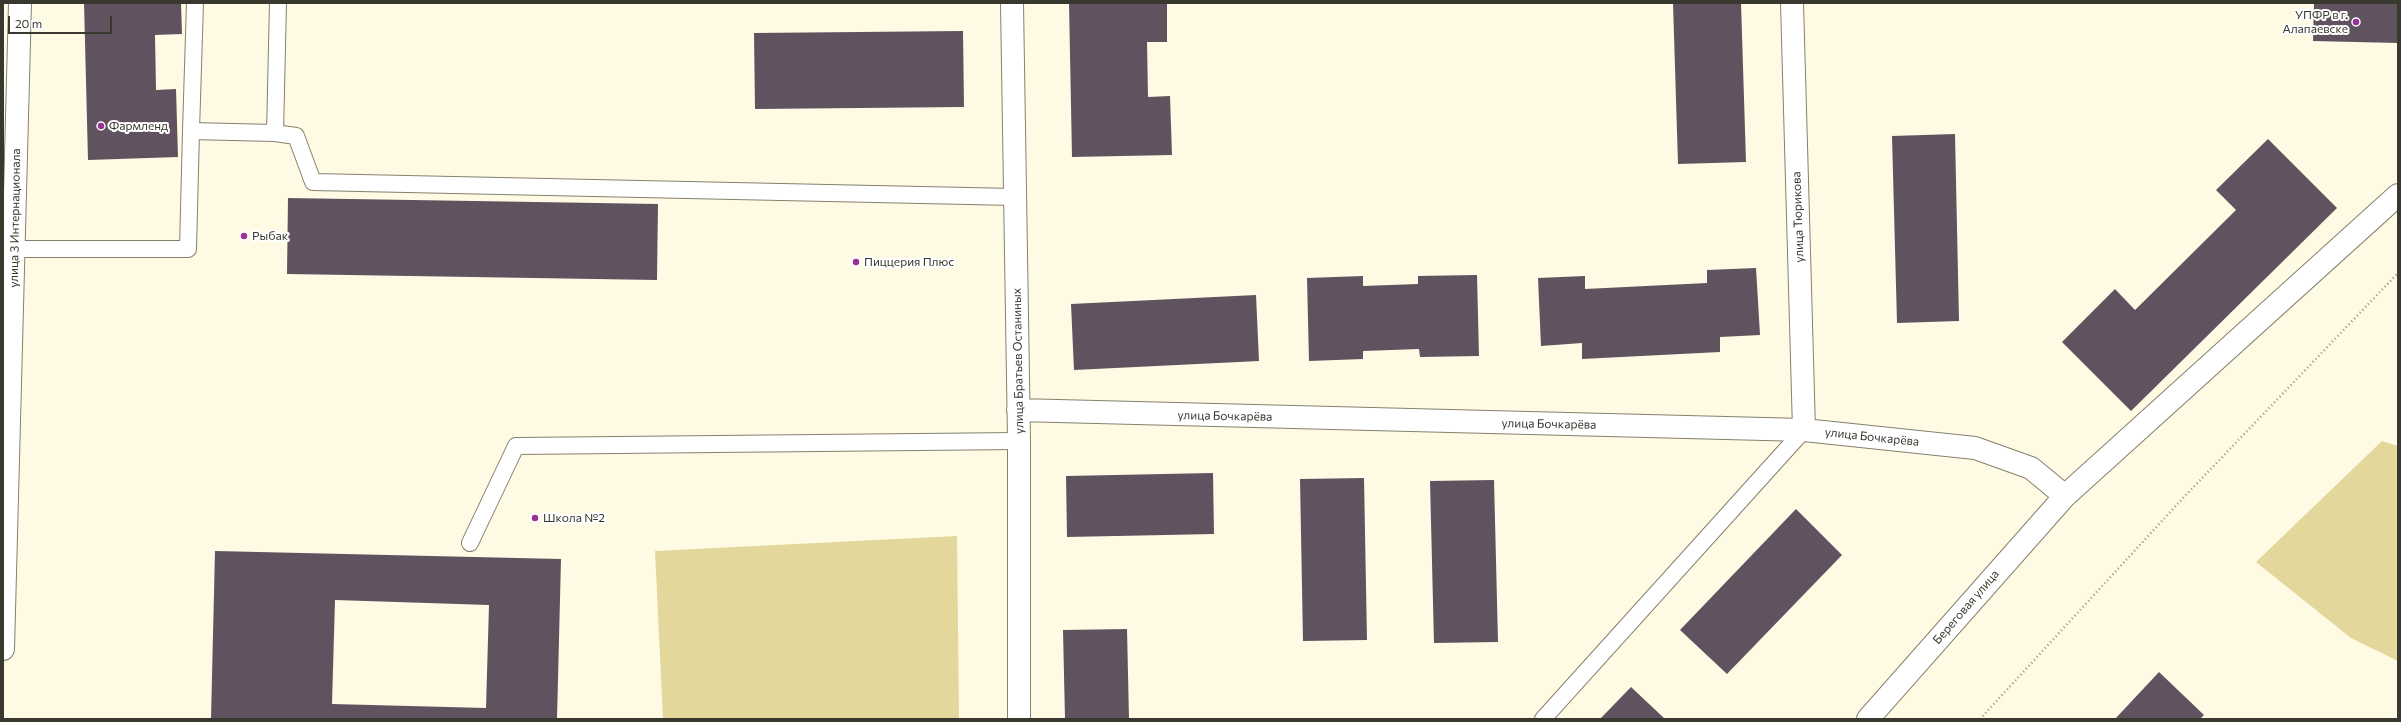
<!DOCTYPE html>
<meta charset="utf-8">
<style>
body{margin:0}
#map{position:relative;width:2401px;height:722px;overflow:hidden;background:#fefae4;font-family:Commissioner,sans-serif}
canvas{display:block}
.frame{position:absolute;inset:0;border:4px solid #39382f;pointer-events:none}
.scale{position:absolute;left:8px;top:16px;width:104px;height:18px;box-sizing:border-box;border:2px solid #39382f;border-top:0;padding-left:5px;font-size:12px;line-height:14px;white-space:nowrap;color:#39382f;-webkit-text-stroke:3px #fff;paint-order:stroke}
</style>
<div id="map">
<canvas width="2401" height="722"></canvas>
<div class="frame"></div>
<div class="scale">20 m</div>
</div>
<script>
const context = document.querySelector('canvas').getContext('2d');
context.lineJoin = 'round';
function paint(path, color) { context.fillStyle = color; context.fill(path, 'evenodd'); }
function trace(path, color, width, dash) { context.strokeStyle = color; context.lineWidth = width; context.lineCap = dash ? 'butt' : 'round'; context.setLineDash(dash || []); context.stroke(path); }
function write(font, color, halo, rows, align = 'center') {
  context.font = font + ' Commissioner,sans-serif'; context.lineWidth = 4; context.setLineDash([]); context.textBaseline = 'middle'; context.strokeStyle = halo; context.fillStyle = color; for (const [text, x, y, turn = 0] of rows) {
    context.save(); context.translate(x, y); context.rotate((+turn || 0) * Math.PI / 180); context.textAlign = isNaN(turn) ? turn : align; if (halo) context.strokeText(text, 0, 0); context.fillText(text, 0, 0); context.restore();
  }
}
paint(new Path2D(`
 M2382 441 2398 446V661L2351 638 2256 562Z
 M957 536 959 719H663L655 551Z`), '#e3d79b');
paint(new Path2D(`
 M84 3H181L182 34 155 35 156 90 176 89 178 157 88 160Z
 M1069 3H1167V42H1147L1148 97 1170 96 1172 155 1072 157Z
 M1673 3H1741L1746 162 1678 164Z
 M2314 3H2398V43L2313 41Z
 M963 31 964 107 755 109 754 33Z
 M1955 134 1959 321 1897 323 1892 136Z
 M2268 139 2337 208 2131 411 2062 342 2115 289 2135 310 2236 210 2216 190Z
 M288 198 658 204 657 280 287 274Z
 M1756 268 1760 335 1720 337V352L1582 359V343L1541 346 1538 278 1585 276V289L1707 283V270Z
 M1477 275 1479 356 1420 357 1419 349 1363 351V359L1309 361 1307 278 1363 276V286L1418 284V276Z
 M1256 295 1259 361 1074 370 1071 304Z
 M1213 473 1214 534 1067 537 1066 476Z
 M1364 478 1367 640 1303 641 1300 479Z
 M1494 480 1498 642 1434 643 1430 481Z
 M1796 509 1842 555 1727 674 1680 630Z
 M215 551 561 559 557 719H211ZM335 600 489 605 486 708 332 704Z
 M1127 629 1129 719H1065L1063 630Z
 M2159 672 2204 715 2200 719H2115Z
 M1631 687 1665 719H1600Z`), '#61525f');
const lane = new Path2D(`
 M191 131 195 3
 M275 133 278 3
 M15 249H188L191 131 275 133 296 136 313 182 1015 197
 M470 543 516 446 1019 441
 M1543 719 1804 430`);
const street = new Path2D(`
 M1012 3 1019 441V719
 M1792 3 1804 430
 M1018 410 1804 430 1975 448 2031 468 2065 496
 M1868 719 2065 496 2398 195`);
const secondary = new Path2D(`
 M3 649 20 3`);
trace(lane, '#85816e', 18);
trace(street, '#85816e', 24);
trace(secondary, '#85816e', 24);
trace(new Path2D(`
 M1980 719 2184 497 2398 273`), '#949283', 2.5, [1, 3]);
trace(lane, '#fff', 16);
trace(street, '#fff', 22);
trace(secondary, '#fff', 22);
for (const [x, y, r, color] of [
 [2356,22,4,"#983195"],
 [101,126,4,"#983195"],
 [244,236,4,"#983195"],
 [856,262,4,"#983195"],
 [535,518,4,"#983195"]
]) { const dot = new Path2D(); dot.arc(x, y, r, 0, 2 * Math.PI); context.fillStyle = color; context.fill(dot); trace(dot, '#fff', 1.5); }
write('12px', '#39382f', '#fff', [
 ["УПФР в г.",2348,15,"right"],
 ["Алапаевске",2348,29,"right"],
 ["Фармленд",109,126],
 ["Рыбак",252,236],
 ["Пиццерия Плюс",864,262],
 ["Школа №2",543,518]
], 'left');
write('12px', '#39382f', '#fff', [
 ["улица Тюрикова",1798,217,-92],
 ["улица 3 Интернационала",15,218,-89],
 ["улица Братьев Останиных",1018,361,-91],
 ["улица Бочкарёва",1225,416,1],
 ["улица Бочкарёва",1549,424,1],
 ["улица Бочкарёва",1872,437,6],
 ["Береговая улица",1966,607,-49]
]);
</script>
